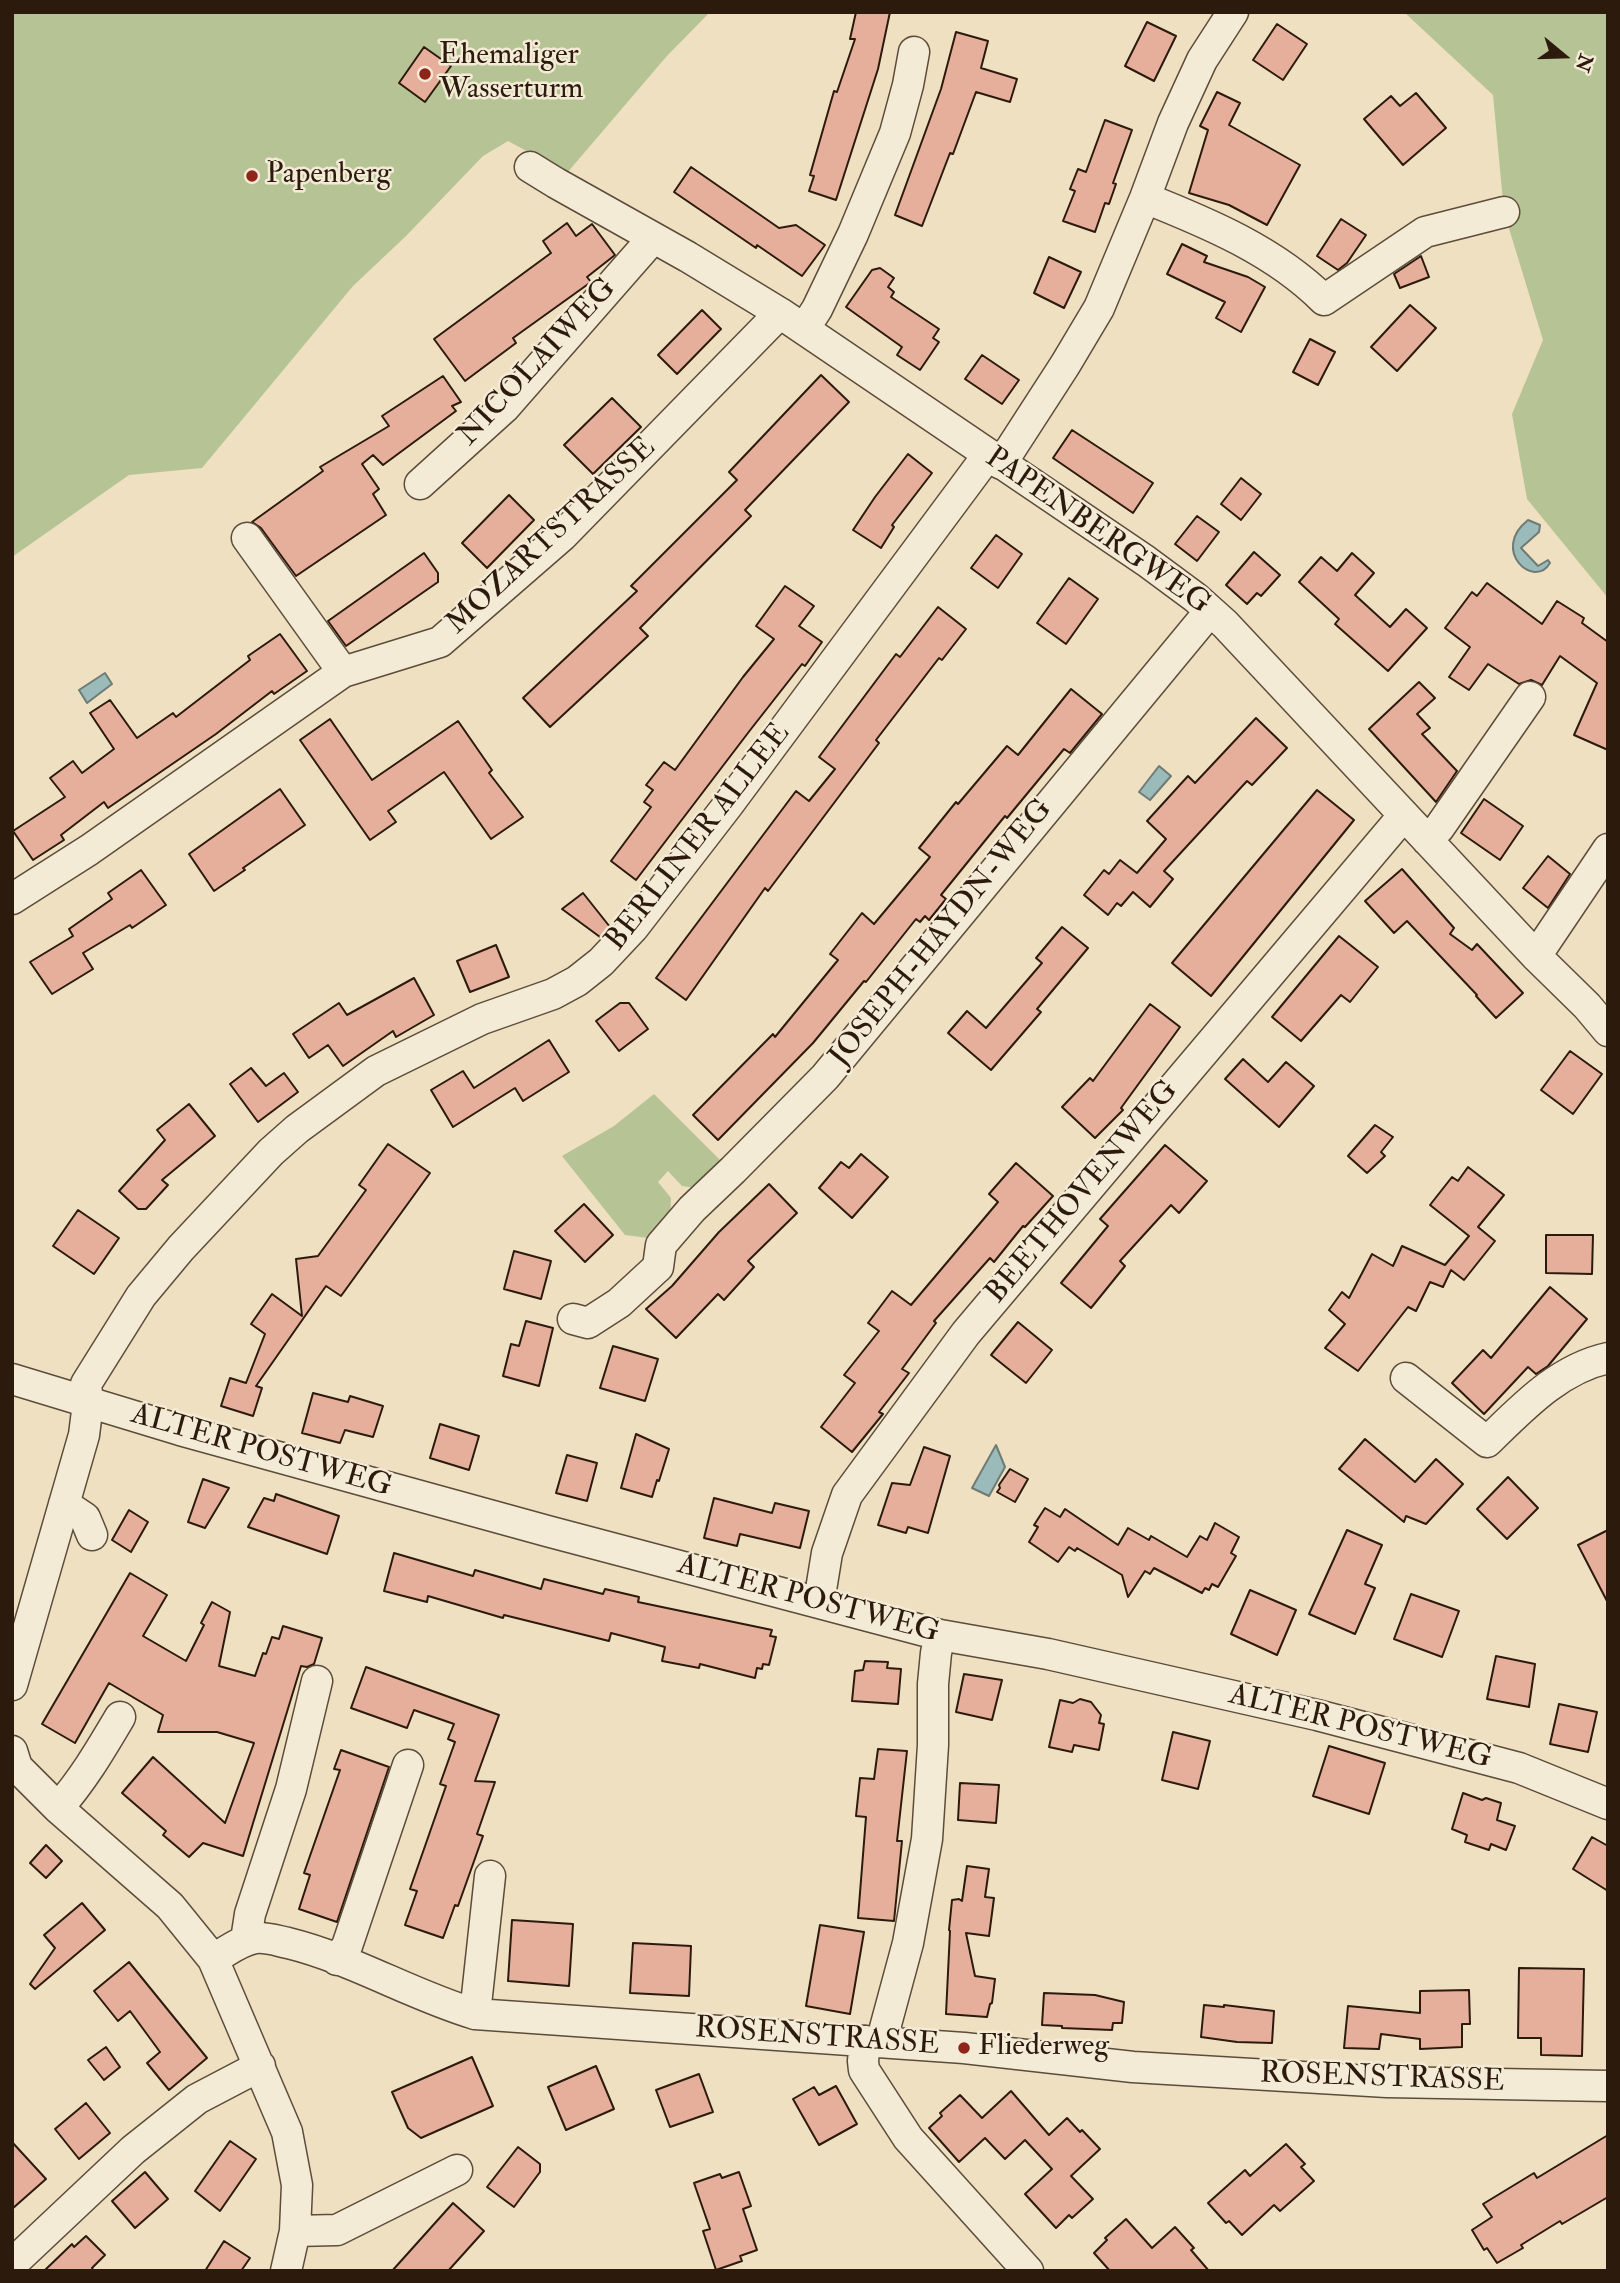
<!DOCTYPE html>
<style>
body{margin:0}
#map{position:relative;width:1620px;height:2283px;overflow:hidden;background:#eee0c1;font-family:"IM FELL Double Pica",serif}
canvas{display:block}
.frame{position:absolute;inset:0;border:14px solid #2c1a0d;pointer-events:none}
.north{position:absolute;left:1529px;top:21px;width:70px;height:70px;-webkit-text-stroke:5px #f4ebd7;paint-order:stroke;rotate:109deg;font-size:19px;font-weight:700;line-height:28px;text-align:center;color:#2c1a0d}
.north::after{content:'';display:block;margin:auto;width:24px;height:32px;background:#2c1a0d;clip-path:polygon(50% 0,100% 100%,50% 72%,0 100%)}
</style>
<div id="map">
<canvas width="1620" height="2283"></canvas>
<div class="frame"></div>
<div class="north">N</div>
</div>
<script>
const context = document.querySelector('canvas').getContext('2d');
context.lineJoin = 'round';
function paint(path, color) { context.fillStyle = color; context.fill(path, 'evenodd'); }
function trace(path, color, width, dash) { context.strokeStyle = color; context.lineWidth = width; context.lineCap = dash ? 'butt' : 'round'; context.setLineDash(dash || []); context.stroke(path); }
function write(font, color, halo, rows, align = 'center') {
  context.font = font + ' "IM FELL Double Pica",serif'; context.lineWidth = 5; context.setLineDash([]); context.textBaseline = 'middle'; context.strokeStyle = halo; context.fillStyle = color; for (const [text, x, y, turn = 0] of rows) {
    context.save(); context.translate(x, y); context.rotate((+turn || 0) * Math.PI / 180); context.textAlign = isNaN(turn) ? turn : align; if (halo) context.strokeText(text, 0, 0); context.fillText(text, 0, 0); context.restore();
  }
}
paint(new Path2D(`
 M12 12H710L666 57 567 173 508 141 483 156 406 236 353 286 202 468 129 475 12 557Z
 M1404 12H1608V598L1527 499 1512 414 1543 340 1504 212 1493 95Z
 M654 1094 727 1167 704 1189 682 1186 668 1171 658 1182 671 1198 670 1225 656 1239 625 1235 562 1156 614 1126Z`), '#b6c394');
const water = new Path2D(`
 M1528 520 1540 525 1539 532 1521 548 1538 566 1548 560 1550 563C1534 590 1490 550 1528 520Z
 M105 673 112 684 87 703 79 690Z
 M1159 766 1171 776 1150 800 1139 792Z
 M996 1445 1005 1467 989 1496 972 1488Z`);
paint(water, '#9bbbba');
trace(water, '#6f7b75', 2);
const building = new Path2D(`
 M856 12H890L878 69 836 200 809 191 814 176 810 175 834 91 837 92 855 39H850Z
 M1147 22 1176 36 1154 81 1125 66Z
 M1277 24 1307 44 1283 80 1253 60Z
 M956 32 988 41 981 68 1017 79 1010 102 976 92 953 154 950 153 922 226 895 215 941 89Z
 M424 47 451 66 425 102 399 83Z
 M1217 92 1240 103 1229 125 1300 165 1267 225 1229 205 1189 193 1208 130 1200 126Z
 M1416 93 1446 128 1403 165 1364 119 1391 96 1400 106Z
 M1105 120 1132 130 1113 183 1116 184 1109 204 1105 203 1095 232 1063 221 1075 191 1070 189 1078 169 1086 172Z
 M691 167 779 228 796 225 825 245 802 276 757 245 756 248 674 192Z
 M1341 219 1366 235 1347 263 1338 270 1317 256Z
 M567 223 576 236 592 224 615 255 587 277 591 282 513 338 516 343 465 381 434 339 551 253 543 241Z
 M1182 244 1207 256 1204 262 1248 277 1265 287 1241 332 1216 318 1225 302 1167 274Z
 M1421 256 1429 277 1400 288 1394 274Z
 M1049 257 1081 272 1064 308 1034 293Z
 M880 268 894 278 888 287 894 292 891 297 939 329 933 338 939 342 920 370 897 355 902 347 846 307 872 270Z
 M1410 305 1436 328 1397 371 1371 347Z
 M702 310 721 329 677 374 658 355Z
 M1310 339 1335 352 1318 385 1293 372Z
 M982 355 1019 380 1002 404 965 379Z
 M821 375 849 402 745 510 751 516 640 628 648 636 550 727 523 698 637 591 631 586 737 480 729 472Z
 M443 376 461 402 452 406 456 411 383 465 373 455 362 464 379 489 373 494 386 515 296 576 261 528 252 522 323 471 320 467 389 426 382 416Z
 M612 398 641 427 593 474 564 445Z
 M1072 430 1153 483 1133 513 1053 458Z
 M908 454 932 473 892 525 894 527 881 548 853 530 875 497Z
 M1241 478 1261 494 1241 520 1221 504Z
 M509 495 534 520 487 568 462 543Z
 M1197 516 1219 532 1197 561 1175 544Z
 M996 535 1022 554 998 588 971 568Z
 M1254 552 1280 575 1261 596 1257 593 1247 604 1226 585Z
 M424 553 438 573V582L346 646 328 621Z
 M1352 553 1374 573 1355 595 1390 627 1406 609 1427 628 1388 671 1335 624 1339 619 1299 582 1321 557 1337 571Z
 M1069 578 1098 599 1066 644 1037 623Z
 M1487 583 1542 624 1557 601 1584 618 1582 623 1608 642V750L1574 735 1597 683 1560 656 1542 685 1531 680 1519 684 1488 664 1469 690 1449 677 1470 647 1445 628 1472 592 1477 596Z
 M785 586 814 606 799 626 822 642 805 666 802 664 751 729 636 880 611 861 651 807 644 802 653 790 646 785 664 762 675 770 743 677 774 639 756 626Z
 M938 607 966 629 942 660 939 658 876 740 879 743 768 891 765 888 686 1000 656 978 796 791 809 801 835 769 819 757 896 654 900 657Z
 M280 634 307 671 274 694 272 691 216 734 108 808 104 802 61 835 64 840 33 860 13 831 65 797 50 778 73 761 82 773 114 749 90 713 110 700 137 738 173 713 176 717 250 660 248 656Z
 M1419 682 1435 698 1417 714 1430 728 1422 734 1457 771 1436 802 1369 729Z
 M1071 689 1102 714 1070 753 1064 749 1007 818 1005 816 941 895 946 899 929 920 925 916 920 922 916 919 866 982 864 981 813 1043 718 1140 693 1115 773 1034 775 1037 838 960 830 954 862 913 874 924 930 857 919 848 956 802 958 804 1007 746 1018 755Z
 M1256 718 1287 748 1252 785 1247 781 1164 871 1173 879 1150 907 1133 892 1121 906 1117 903 1108 915 1084 895 1104 870 1109 874 1120 860 1137 873 1166 839 1147 821 1188 776 1195 783Z
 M330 719 372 780 458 721 492 770 489 773 523 817 491 839 444 772 388 811 396 822 370 840 300 740Z
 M280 789 305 825 243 868 245 870 214 891 189 854Z
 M1317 790 1354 820 1211 996 1172 963Z
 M1484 799 1523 826 1500 860 1461 833Z
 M1548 856 1570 874 1548 908 1523 888Z
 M1402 869 1454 928 1450 934 1472 950 1477 944 1523 993 1496 1018 1476 996 1477 995 1407 921 1394 933 1365 901Z
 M141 870 166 905 132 928 130 925 83 953 93 969 52 994 30 962 73 936 69 929 112 899 108 893Z
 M583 893 610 927 600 937 562 909Z
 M1062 927 1088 948 1037 1009 1041 1012 991 1070 948 1033 967 1011 986 1028 1042 963 1036 958Z
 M1339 936 1378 967 1350 1002 1341 995 1301 1041 1272 1017Z
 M496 945 509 977 470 992 457 961Z
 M414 978 434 1015 396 1037 393 1031 343 1066 328 1045 309 1058 293 1034 339 1003 347 1015Z
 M620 1003H629L648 1029 619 1051 596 1021Z
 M1150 1004 1180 1027 1121 1108 1123 1110 1095 1138 1062 1107 1090 1078 1093 1081Z
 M549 1040 569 1072 523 1101 515 1088 453 1127 431 1090 463 1071 474 1088Z
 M1570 1051 1602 1074 1573 1114 1541 1090Z
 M1243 1059 1268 1082 1286 1062 1314 1086 1279 1127 1225 1079Z
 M251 1068 266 1086 284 1073 298 1092 258 1122 230 1084Z
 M189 1104 215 1136 162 1180 168 1185 146 1209H138L119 1191 165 1140 157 1130Z
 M1375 1125 1393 1137 1381 1152 1385 1156 1367 1173 1348 1156Z
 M388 1144 430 1173 341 1296 326 1286 256 1386 262 1388 253 1416 221 1406 230 1378 246 1383 265 1334 251 1324 272 1294 302 1316 296 1259 318 1256 366 1190 359 1185Z
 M1165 1145 1207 1181 1179 1213 1171 1205 1120 1261 1125 1266 1091 1308 1061 1283 1108 1226 1100 1219Z
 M861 1154 888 1177 852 1218 819 1188 841 1162 849 1168Z
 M1016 1163 1053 1196 1025 1227 1023 1226 994 1262 990 1258 934 1321 936 1323 902 1369 909 1373 879 1412 883 1414 852 1452 821 1427 855 1383 844 1375 879 1331 868 1323 892 1291 911 1305 998 1202 989 1194Z
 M1468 1167 1504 1195 1478 1227 1495 1241 1464 1280 1451 1270 1443 1287 1430 1282 1416 1311 1408 1307 1358 1371 1325 1348 1345 1324 1329 1310 1342 1292 1349 1298 1372 1254 1393 1266 1402 1246 1445 1265 1469 1236 1430 1205 1452 1177 1458 1181Z
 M769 1184 797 1213 748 1261 754 1267 724 1300 718 1294 676 1338 646 1309 672 1286 719 1232Z
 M584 1204 613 1235 585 1262 555 1231Z
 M78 1210 119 1238 94 1274 53 1246Z
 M1546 1235H1593L1592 1274 1546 1273Z
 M514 1251 551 1261 541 1299 504 1289Z
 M1550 1287 1587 1319 1548 1366 1536 1374 1528 1367 1484 1414 1452 1383 1483 1350 1491 1358Z
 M526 1321 553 1328 539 1386 503 1376 511 1344 519 1346Z
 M1018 1322 1052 1350 1026 1383 991 1355Z
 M613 1346 658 1359 645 1401 600 1388Z
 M313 1393 348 1402 350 1396 383 1406 373 1437 345 1430 340 1443 302 1433Z
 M440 1424 479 1436 469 1470 430 1458Z
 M636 1434 669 1449 659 1481 657 1480 652 1497 621 1488Z
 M1365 1439 1415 1482 1436 1459 1463 1484 1426 1524 1406 1516 1404 1522 1339 1469Z
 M924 1447 950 1456 928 1533 908 1527 906 1533 878 1525 892 1483 910 1485Z
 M567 1455 597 1463 587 1501 556 1493Z
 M1010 1469 1028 1479 1015 1502 997 1492 1000 1488 999 1485Z
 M1508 1477 1538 1508 1507 1539 1477 1509Z
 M203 1479 229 1488 205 1528 188 1522Z
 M276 1494 339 1516 327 1554 248 1527 264 1498 274 1501Z
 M714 1498 772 1513 775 1503 809 1511 800 1548 740 1534 737 1546 704 1538Z
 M1045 1508 1060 1517 1065 1509 1118 1545 1128 1528 1149 1540 1151 1536 1187 1557 1200 1536 1207 1540 1215 1523 1239 1537 1231 1553 1236 1556 1218 1587 1212 1584 1209 1590 1205 1588 1202 1593 1154 1568 1150 1574 1145 1571 1128 1597 1122 1575 1077 1548 1075 1551 1069 1547 1058 1562 1029 1542 1038 1527 1034 1525Z
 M129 1510 148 1522 131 1552 112 1540Z
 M1347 1530 1382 1545 1365 1584 1375 1588 1355 1634 1309 1614Z
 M1608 1530V1603L1578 1545Z
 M394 1553 473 1576 475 1570 541 1589 544 1579 603 1594 605 1589 639 1597 638 1602 772 1630 770 1636 776 1637 769 1665 763 1664 762 1669 757 1668 755 1678 700 1664 699 1668 662 1661 665 1647 611 1633 609 1641 504 1615 503 1618 428 1596 427 1602 384 1591Z
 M130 1573 167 1595 143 1636 186 1661 204 1625 201 1623 212 1602 230 1612 219 1666 255 1676 263 1653 266 1654 272 1637 279 1639 283 1626 322 1638 314 1664 307 1667 301 1666 243 1856 203 1843 189 1857 163 1835 166 1831 122 1793 153 1757 225 1823 254 1743 217 1732H158L163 1715 109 1683 75 1743 42 1724Z
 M1250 1590 1296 1610 1277 1655 1231 1634Z
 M1411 1594 1459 1611 1442 1657 1394 1639Z
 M1496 1656 1535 1664 1529 1707 1487 1699Z
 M865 1661 888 1662 887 1668 901 1669 898 1704 852 1701 855 1671 863 1670Z
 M366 1667 499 1715 475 1781 495 1782 477 1834 483 1836 458 1906 455 1905 443 1938 405 1925 417 1891 410 1889 446 1786 440 1784 455 1742 448 1739 454 1724 414 1710 407 1728 351 1708Z
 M964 1674 1002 1680 992 1720 956 1712Z
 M1080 1699 1091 1702 1101 1715 1099 1723 1104 1724 1099 1750 1074 1745 1072 1752 1049 1747 1060 1700 1073 1703Z
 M1559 1704 1597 1712 1588 1752 1550 1744Z
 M1173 1732 1210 1741 1198 1789 1162 1780Z
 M1329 1746 1385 1763 1369 1814 1313 1796Z
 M878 1749 907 1751 897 1841H902L894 1921 858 1918 866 1817 856 1816 860 1778 874 1779Z
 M341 1750 389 1767 337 1922 299 1909 310 1875 304 1873 340 1770 334 1769Z
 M960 1783 999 1785 996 1823 958 1820Z
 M1463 1793 1482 1800 1486 1798 1501 1803 1497 1820 1515 1826 1506 1850 1491 1844 1489 1850 1465 1842 1467 1835 1452 1829Z
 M1592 1837 1608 1846V1891L1573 1869Z
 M46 1845 62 1861 46 1878 30 1863Z
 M967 1866 989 1869 985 1897 994 1898 989 1936 966 1933 975 1976 995 1979 992 2003 990 2004 987 2017 946 2014 950 1931 949 1930 952 1900 959 1899 962 1901Z
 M82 1903 105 1930 35 1989 30 1984 55 1948 44 1935Z
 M512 1920 573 1924 569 1986 508 1981Z
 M820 1925 864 1932 850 2014 806 2006Z
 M633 1943 691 1946 689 1996 630 1993Z
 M129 1962 207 2058 169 2090 147 2063 160 2052 130 2011 118 2021 94 1991Z
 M1519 1968 1584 1969 1582 2056 1541 2055V2038H1518Z
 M1469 1990 1470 2024H1462V2047L1420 2049V2039L1381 2034 1379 2049 1344 2048 1348 2006 1420 2013V1991Z
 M1044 1993 1095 1995 1124 2002 1122 2023H1113L1112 2030 1062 2028V2026L1042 2025Z
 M1204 2005 1224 2007V2005L1274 2011 1272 2043 1237 2042 1201 2037Z
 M106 2047 120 2067 104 2080 88 2060Z
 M472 2057 493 2106 421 2138 408 2128 392 2092Z
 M596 2066 614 2109 566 2130 548 2087Z
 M699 2074 713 2112 670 2127 656 2090Z
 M836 2086 857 2124 819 2145 793 2099 814 2087 819 2095Z
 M1011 2091 1049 2135 1067 2118 1080 2132 1082 2130 1100 2149 1071 2176 1093 2199 1072 2218 1069 2215 1056 2228 1025 2194 1052 2169 1025 2140 1005 2159 985 2138 959 2162 929 2128 942 2116 940 2113 960 2095 982 2118Z
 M86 2103 110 2133 79 2159 55 2129Z
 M1608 2135V2197L1562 2224 1560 2221 1521 2245 1523 2248 1497 2263 1487 2248 1484 2250 1472 2230 1492 2217 1483 2204 1534 2173 1537 2178Z
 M230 2141 256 2159 220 2211 195 2191Z
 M12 2142 46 2179 12 2209Z
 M1286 2144 1305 2164 1301 2167 1314 2181 1280 2211 1274 2205 1242 2235 1229 2221 1226 2223 1208 2203 1245 2170 1250 2176Z
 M518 2147 540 2164V2172L514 2207 487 2187Z
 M145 2172 168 2199 135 2228 112 2201Z
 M739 2172 751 2206 743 2209 757 2250 740 2256 742 2261 716 2270 703 2231 710 2229 694 2183 720 2174 722 2178Z
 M453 2203 484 2231 448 2271H392Z
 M1126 2219 1152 2248 1175 2227 1194 2248 1191 2250 1209 2271H1110L1094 2253 1107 2240 1105 2238Z
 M86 2236 105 2255 92 2268 94 2271H44L72 2244 74 2247Z
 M224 2241 250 2258 241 2271H205Z`);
paint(building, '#e6af9c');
trace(building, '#2c1a0d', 2);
const minor = new Path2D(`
 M530 167 556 183 688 257 780 313 1146 561 1196 598 1225 624 1536 956 1587 1006 1608 1031
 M1145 198C1208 223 1275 251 1324 300L1425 232 1504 212
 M804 329 817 309 853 234 895 133 908 85 914 52
 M1001 464 1065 365 1099 308 1145 198 1173 123 1202 60 1233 12
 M420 484 504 408 653 238
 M247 538 343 672
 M1427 840 1439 828 1530 697
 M12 899 89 850 343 672 440 642 562 536 780 313
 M1536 956 1608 849
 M573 1319 588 1323 619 1303 658 1267 661 1245 692 1209 733 1170 825 1077 1210 611
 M1406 1378 1487 1442C1522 1408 1558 1369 1608 1358
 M12 1379 180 1430 547 1531 940 1635 1048 1654 1317 1715 1519 1768 1608 1804
 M64 1504 85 1518 92 1535
 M819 1602 827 1553 847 1495 966 1333 1404 815
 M12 1685 84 1435 88 1403 86 1384 141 1296 181 1248 271 1152 297 1129 376 1071 482 1019 553 994 577 981 601 962 633 928 728 805 988 455
 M12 1751 17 1767 58 1808 170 1906 213 1959 287 2132 297 2185 295 2231 286 2271
 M58 1808C83 1780 101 1749 120 1717
 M246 1940 250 1914 291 1789 317 1681
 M213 1959C226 1952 241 1940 256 1938 267 1937 278 1941 288 1943 353 1959 411 1995 475 2014L964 2048 1133 2067 1387 2082 1608 2086
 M337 1960 347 1946 408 1765
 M475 2014 490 1876
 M865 2041 863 2061 864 2070 908 2138 1028 2271
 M883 2042 885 2028 908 1943 927 1839 933 1745V1684L936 1653 940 1635
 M295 2231 337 2230 457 2170
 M12 2264 133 2150 197 2099 260 2066`);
trace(minor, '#5c4c3a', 33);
trace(minor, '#f4ebd7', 30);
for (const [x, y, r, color] of [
 [425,74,7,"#8f2418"],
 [252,176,7,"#8f2418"],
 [964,2048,7,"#8f2418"]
]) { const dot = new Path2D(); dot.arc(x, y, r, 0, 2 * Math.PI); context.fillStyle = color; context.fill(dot); trace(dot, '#f4ebd7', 2.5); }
write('30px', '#2c1a0d', '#f4ebd7', [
 ["Ehemaliger",439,57],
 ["Wasserturm",439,91],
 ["Papenberg",266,176],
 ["Fliederweg",978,2048]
], 'left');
write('30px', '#2c1a0d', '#f4ebd7', [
 ["NICOLAIWEG",538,363,-47],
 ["PAPENBERGWEG",1097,532,35],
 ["MOZARTSTRASSE",552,537,-43],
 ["BERLINER ALLEE",699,838,-52],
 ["JOSEPH-HAYDN-WEG",942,934,-51],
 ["BEETHOVENWEG",1083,1193,-50],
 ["ALTER POSTWEG",261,1452,16],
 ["ALTER POSTWEG",808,1600,15],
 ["ALTER POSTWEG",1360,1728,14],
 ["ROSENSTRASSE",817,2038,4],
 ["ROSENSTRASSE",1382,2079,2]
]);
</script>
